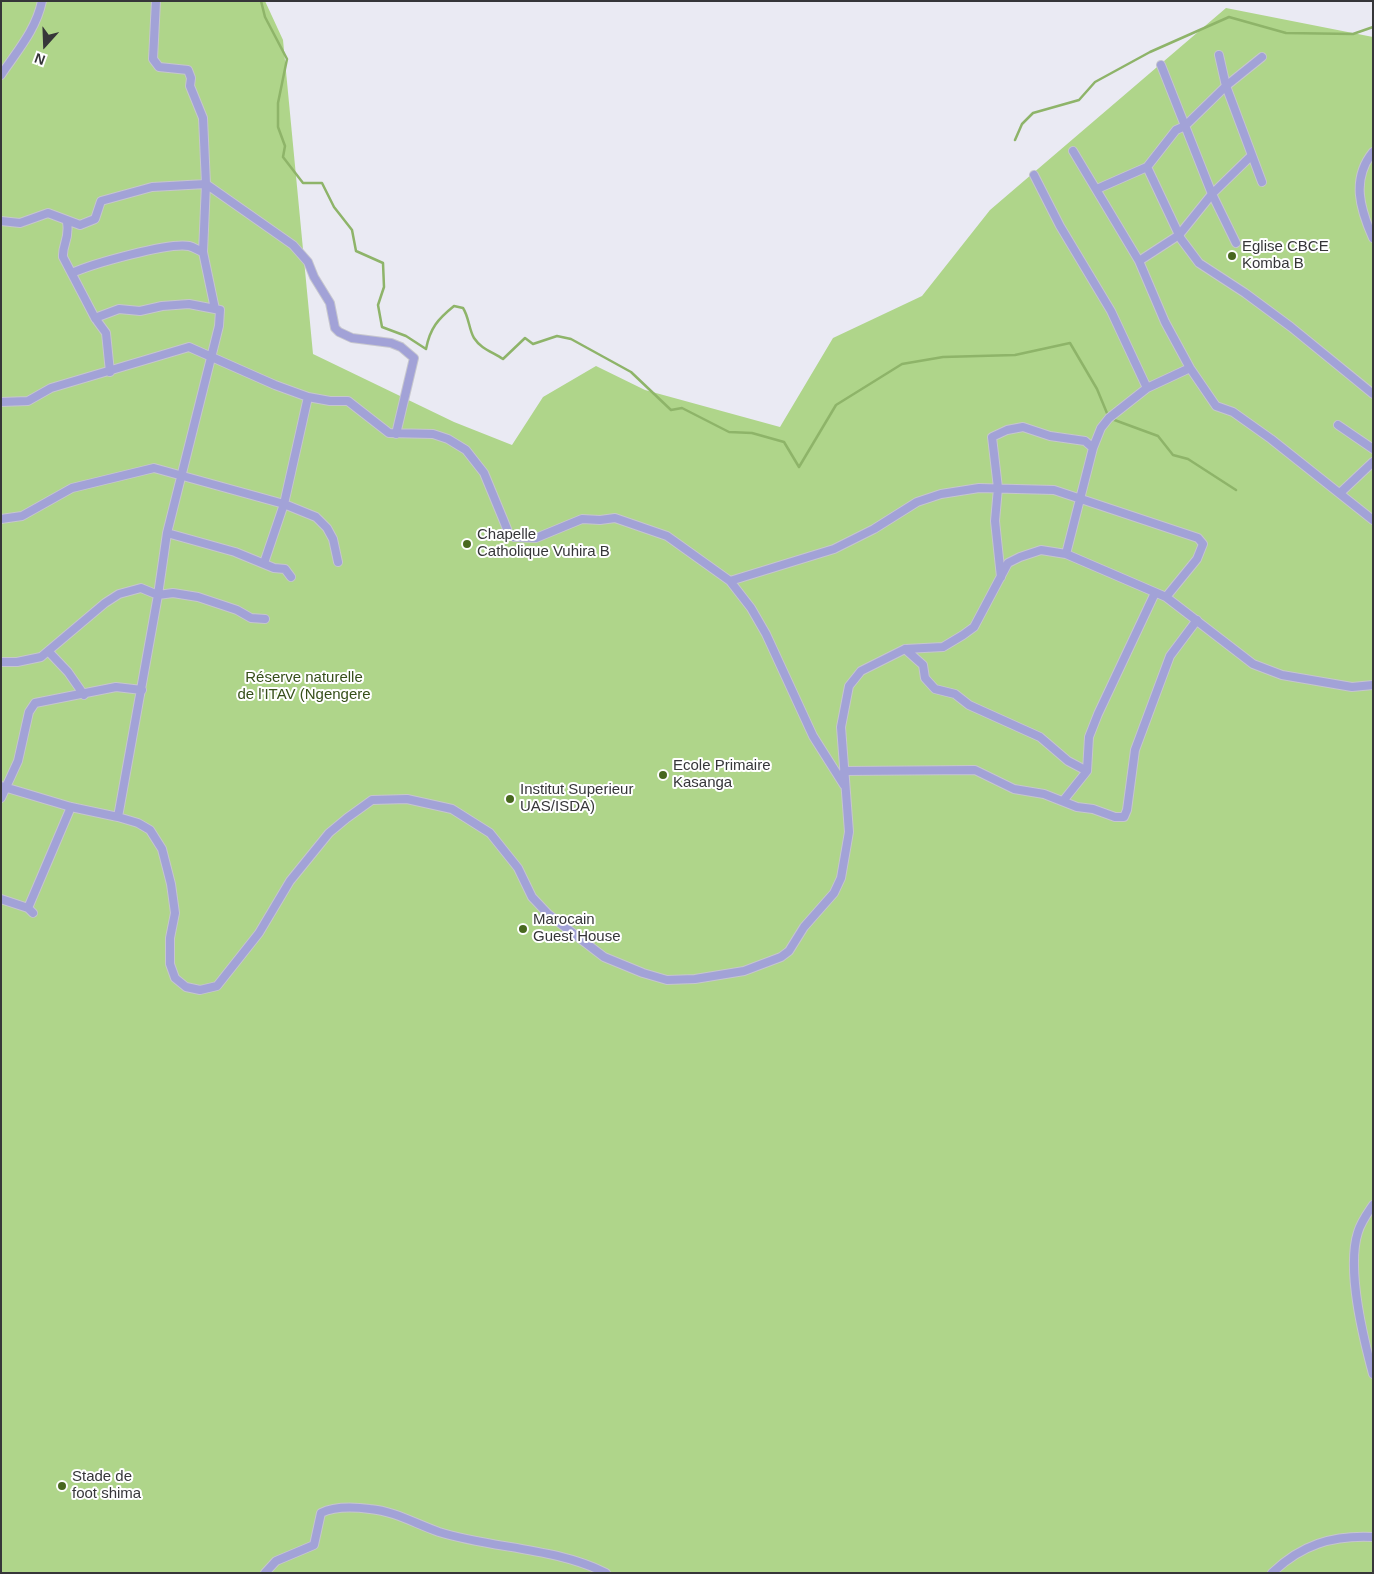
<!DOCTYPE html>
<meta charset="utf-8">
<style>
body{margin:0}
#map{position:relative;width:1374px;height:1574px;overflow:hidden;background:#eaeaf3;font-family:Helvetica,sans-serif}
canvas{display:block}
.frame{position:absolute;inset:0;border:2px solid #363639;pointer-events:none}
.north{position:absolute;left:20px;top:20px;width:50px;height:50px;-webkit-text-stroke:4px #fff;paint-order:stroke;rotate:200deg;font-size:14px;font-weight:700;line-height:20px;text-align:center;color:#363639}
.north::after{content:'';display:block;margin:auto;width:18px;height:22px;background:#363639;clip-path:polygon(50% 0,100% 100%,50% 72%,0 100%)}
</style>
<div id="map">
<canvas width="1374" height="1574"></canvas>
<div class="frame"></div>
<div class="north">N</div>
</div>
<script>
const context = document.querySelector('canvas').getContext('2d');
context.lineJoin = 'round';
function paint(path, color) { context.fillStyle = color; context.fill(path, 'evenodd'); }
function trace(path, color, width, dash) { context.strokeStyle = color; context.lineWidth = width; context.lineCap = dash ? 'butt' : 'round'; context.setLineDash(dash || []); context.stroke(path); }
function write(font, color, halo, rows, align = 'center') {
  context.font = font + ' Helvetica,sans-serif'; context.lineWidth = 4; context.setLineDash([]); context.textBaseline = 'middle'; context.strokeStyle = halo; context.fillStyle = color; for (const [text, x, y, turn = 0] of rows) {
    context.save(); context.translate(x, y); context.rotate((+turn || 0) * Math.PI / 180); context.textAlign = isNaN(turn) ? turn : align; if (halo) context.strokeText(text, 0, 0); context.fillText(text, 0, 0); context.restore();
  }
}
paint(new Path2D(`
 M1 1H265L283 40 313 354 454 422 512 445 543 397 596 366 645 390 780 427 833 338 922 296 990 210 1226 8 1373 37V1573H1Z`), '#afd58a');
trace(new Path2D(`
 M261 1 265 17 287 59 278 103V127L285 146 283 157 303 183H322L334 207 352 230 356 251 383 263 384 287 378 305 382 327 406 336 426 349C430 328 438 319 454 306L463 308C469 317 469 330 474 338 481 349 493 352 503 359L525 338 533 344 557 336 571 339 631 372 671 410 682 408 729 432 752 433 784 442 799 467
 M1015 140 1022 124 1033 113 1079 100 1095 82 1150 52 1229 17 1286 33 1353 34 1373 27
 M799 467 836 405 902 364 943 357 1015 355 1070 343 1097 389 1109 418 1158 436 1173 455 1188 459 1236 490`), '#8eb469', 2.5);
const minor = new Path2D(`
 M1219 55 1226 86 1262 182
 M1161 65 1212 194 1236 243
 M1 75C17 51 36 30 42 1
 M1073 151 1139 261 1165 322 1190 368 1216 406 1233 412 1271 439 1373 520
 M1373 152C1351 179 1360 209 1373 238
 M1147 167 1181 239 1199 263 1245 293 1291 327 1373 394
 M1034 175 1060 226 1111 311 1147 388
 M1097 189 1147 167 1176 130 1185 126 1226 86 1262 57
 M1 221 20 223 48 213 80 225 95 219 101 201 152 187 206 184 293 245 308 262 314 277 330 303 335 328 339 332 352 338 391 343 401 347 414 358 396 434
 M67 222C70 240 62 244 63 257L95 318 106 333 110 372
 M1139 261 1179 235 1212 194 1251 156
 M72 273C92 264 169 242 189 246 194 247 199 251 203 252
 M95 318 119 309 140 311 162 306 189 304 215 309
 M1 402 28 401 51 388 189 347 275 385 308 397 330 401H348L389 433 433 434 448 439 466 450 484 473 503 519 509 534 514 537 536 538 582 519 600 520 615 518 667 536 730 581 751 608 766 634 813 736 844 785
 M1338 425 1373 449
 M1340 493 1373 462
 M1 519 22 516 72 488 154 468 284 504 316 517 327 528 333 539 338 562
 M167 533 235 552 274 568 285 569 291 577
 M1066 554 1093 448 1101 428 1109 418 1147 388 1190 368
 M264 563 284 504 308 397
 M1001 577 995 521 998 488 992 437 1007 430 1023 427 1050 436 1085 441 1093 448
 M730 581 834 549 874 529 917 502 941 494 979 488 1054 490 1198 538 1203 544 1197 559 1166 597
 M905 649 923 665 925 678 935 689 955 694 969 705 1040 737 1068 761 1087 771
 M49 652 68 672 84 695
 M1 662H17L41 657 105 603 119 594 141 588 158 595 173 593 198 597 237 610 251 618 265 619
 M844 771 975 770 1014 789 1044 794 1077 807 1093 809 1115 817H1124L1127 810 1135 750 1170 656 1197 620
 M1 786 71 807 118 817 138 823 150 830 162 849 171 884 175 913 170 938V964L175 978 186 987 200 990 217 986 259 933 290 881 329 833 347 818 372 800 407 799 452 809 490 833 518 868 532 897 548 914 604 957 643 973 667 980 695 979 744 971 781 957 789 951 804 927 834 893 841 878 849 832 841 727 849 686 861 671 905 649 943 647 963 635 974 627 1008 563 1020 557 1041 550 1066 554 1166 597 1253 664 1282 675 1352 687 1373 685
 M1 798 18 761 29 712 35 703 116 687 142 690
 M1063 801 1087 771 1089 737 1098 714 1155 593
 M118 817 158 595 167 533 219 326 220 310 215 309 203 252 206 184 203 118 190 86 191 78 188 70 159 67 153 59 156 1
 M1 899 28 908 33 913
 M28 908 71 807
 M1373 1205C1367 1214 1361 1222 1358 1232 1346 1269 1363 1337 1373 1374
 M265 1573 276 1561 314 1545 321 1513C335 1506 355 1507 370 1509 394 1511 416 1524 439 1532 494 1549 553 1547 606 1573
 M1272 1573C1301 1545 1332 1535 1373 1537`);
trace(minor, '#c6c6ce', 10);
trace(minor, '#a2a2d7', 8);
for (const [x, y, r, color] of [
 [1232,256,5,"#48681f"],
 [467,544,5,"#48681f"],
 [663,775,5,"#48681f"],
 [510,799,5,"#48681f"],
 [523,929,5,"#48681f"],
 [62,1486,5,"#48681f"]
]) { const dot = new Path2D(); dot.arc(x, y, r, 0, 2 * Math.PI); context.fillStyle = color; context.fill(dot); trace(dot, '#fff', 2); }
write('15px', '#363639', '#fff', [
 ["Eglise CBCE",1242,247],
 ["Komba B",1242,264],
 ["Chapelle",477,535],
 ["Catholique Vuhira B",477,552],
 ["Ecole Primaire",673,766],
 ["Kasanga",673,783],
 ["Institut Superieur",520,790],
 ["UAS/ISDA)",520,807],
 ["Marocain",533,920],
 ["Guest House",533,937],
 ["Stade de",72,1477],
 ["foot shima",72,1494]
], 'left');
write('15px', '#364f1a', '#fff', [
 ["Réserve naturelle",304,678],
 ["de l'ITAV (Ngengere",304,695]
]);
</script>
